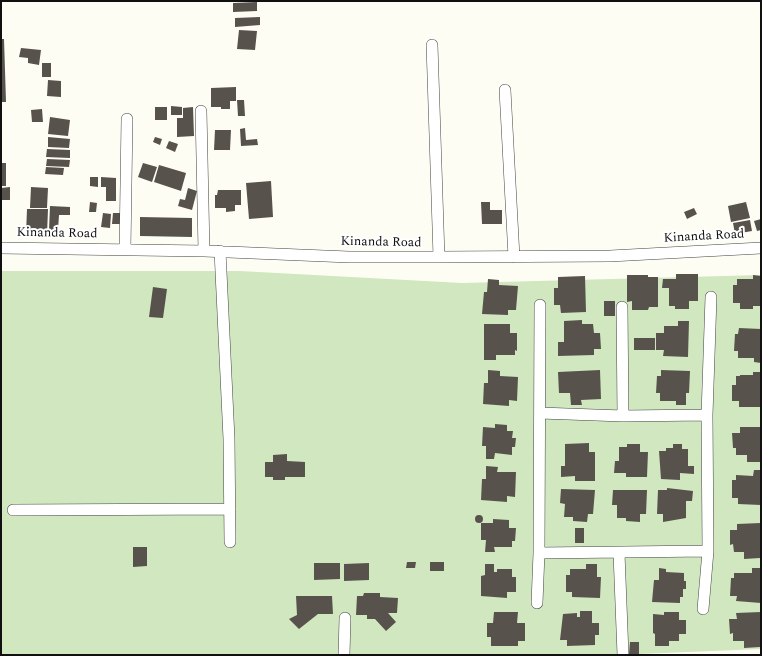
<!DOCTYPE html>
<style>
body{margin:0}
#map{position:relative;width:762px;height:656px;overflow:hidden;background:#fefdf4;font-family:Spectral,serif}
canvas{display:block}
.frame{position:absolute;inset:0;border:2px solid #101010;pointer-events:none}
</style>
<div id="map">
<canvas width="762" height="656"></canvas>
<div class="frame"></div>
</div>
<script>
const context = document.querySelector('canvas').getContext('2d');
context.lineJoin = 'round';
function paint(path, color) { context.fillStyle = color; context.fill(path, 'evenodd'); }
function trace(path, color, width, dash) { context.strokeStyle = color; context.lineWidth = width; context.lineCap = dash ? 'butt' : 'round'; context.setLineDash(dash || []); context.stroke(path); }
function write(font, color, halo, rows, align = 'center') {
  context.font = font + ' Spectral,serif'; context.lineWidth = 4; context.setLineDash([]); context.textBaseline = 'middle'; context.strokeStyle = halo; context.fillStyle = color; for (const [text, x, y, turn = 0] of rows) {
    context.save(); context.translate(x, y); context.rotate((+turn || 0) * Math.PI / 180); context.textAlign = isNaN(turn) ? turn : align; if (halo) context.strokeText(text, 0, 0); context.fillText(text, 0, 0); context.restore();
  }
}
paint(new Path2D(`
 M1 271H240L462 283 761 275V649L615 655H1Z`), '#d0e7bf');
paint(new Path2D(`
 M257 2V11L233 12V3Z
 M260 17V25L235 27V18Z
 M239 30 257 31 255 50 237 49Z
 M1 39H4L6 102H1Z
 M21 48 41 50 39 65 28 63V58L19 57Z
 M42 63H51V77H42Z
 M48 80 61 81V97L47 96Z
 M236 87V101H230V109H221V107H211V88Z
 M237 100H244L245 116H238Z
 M171 106 182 107V115H171Z
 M155 107H167V120H155Z
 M193 107 194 136 177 137V118H183V108Z
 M42 109 43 122H32L31 110Z
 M50 117 70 120 68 136 48 134Z
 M245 128 246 140 257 139 258 145 241 146 240 129Z
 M215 130H231L230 150H214Z
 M48 137 70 139 69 148 48 147Z
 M155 137 162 139 160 145 153 142Z
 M169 141 178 144 175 152 166 148Z
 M47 149 70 150V158L46 157Z
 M47 159 70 160 69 167 46 166Z
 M1 163H6V186H1Z
 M143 163 157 167 152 182 138 177Z
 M159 165 186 173 181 191 154 182Z
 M46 167 64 168 63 175 45 174Z
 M90 177H98V187L90 186Z
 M101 177 116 178V201H106V187H101Z
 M271 181 273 217 249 219 246 183Z
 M10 187V200H1V188Z
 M31 187 48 188 47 208H30Z
 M188 188 197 191 192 210 178 206 180 199 185 200Z
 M218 190H241V205H235V211L226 212V208H215V195H217Z
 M90 202 97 203 96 212H89Z
 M481 202H490V210H502V224H482Z
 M746 202 750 218 731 222 728 206Z
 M50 206 70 207V215H59L58 230H49Z
 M694 208 697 214 687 219 684 212Z
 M27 209H48L47 235 26 234Z
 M103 213 111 214 110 228 101 227Z
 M113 213H121L120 224H112Z
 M140 217 192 218V237L140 236Z
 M761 219V230L757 231 754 221Z
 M750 220 752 231 735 234 733 223Z
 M676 274H698V301H689V309H675V306H669V288H662L663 279H676Z
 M627 275H648V277H658V307H649L648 310H632V301L627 302Z
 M753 275 761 276V306H753V309H740V303H733V285H737V279H753Z
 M585 276 586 312 561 313 560 305H554V288H558V277Z
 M488 279 499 280V285L518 286 516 310H508V315L482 314 484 292H487Z
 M153 287 167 289 163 318 149 317Z
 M604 301H615V316H604Z
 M582 320V324H593L594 333H600L601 349H594V355L558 356V342H564V321Z
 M678 321H689L688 357 663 356 664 350H656V333H664V326H678Z
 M484 324H510V333H517V351L515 350V355H496V360H484Z
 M739 328 761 329V363L754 362V358H738V351H734L735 334H738Z
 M634 338H655V350H634Z
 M488 370 500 371V376L518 377 517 401 509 400V406L483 404 484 383H488Z
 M600 370 601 399 581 400 582 405H571L570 393H559L558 372Z
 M661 370 690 371 689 393H686V405H676V401H660V393H656L657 376H661Z
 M753 372H761V407H739V401H732V385H736V376H740V375H753Z
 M495 424 507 425V431H513L512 438H516L515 447H512V455L495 453 494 459H486V446H482L483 427 495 428Z
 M740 427H761V462H747V455H736V448H733L732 433H740Z
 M589 443V452H595V481H575V476L561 477V466H565V444Z
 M627 444H640V452H648L647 477H626V473H614L615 461H619V447H627Z
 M673 444H682V449H688V466H694V474L680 473V480L661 479 659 451H666V448H673Z
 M287 454V461L305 462V477H285V480H273V477H265V462H273V455Z
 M486 466 498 467 497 472H516L515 497 507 496V502L481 500 482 479H486Z
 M754 470H761V505L738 504V498H732V480H736V475L753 476Z
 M667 488 693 491 692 501H686V518L663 522V514H657L658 490H667Z
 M561 489 595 490 593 514H588L587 522 573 521V517H564L565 504 560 503Z
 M613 490H647L646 514H640V522L626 521V518H617V505H612Z
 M475 519a4 4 0 1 1 8 0a4 4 0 1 1-8 0Z
 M493 519 509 520V528H516L515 541H512V547H494L495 552H485L486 540H481V523H493Z
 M761 523 760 558 744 559V552H734L733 544 730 545V530H737V524Z
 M575 528H584V543H575Z
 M133 547H147V566L133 567Z
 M407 562H416L415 568H406Z
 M430 562H444V571H430Z
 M314 563H340V579L314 580Z
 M369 563V580L344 581V564Z
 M485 564H494V572H497V569H512V577H516V592H507V598L481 596V576L485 575Z
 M586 564H597V577H601L600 598 572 597V592H566V575H570V569H586Z
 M659 568 666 569V572L684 573V581H686V589H683V597H680V603L652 602 654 580H659Z
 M752 568H761V603L736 601 737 596H730L731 578H734V573H752Z
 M364 593H380V597L398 598 397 613H388L396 622 386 631 375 619H367V615H356L357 596H363Z
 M296 596H332L333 614H318L299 629 289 619 297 615Z
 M580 611H592V623H599V635H595V645L567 646V640H560L563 614 577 613V617H580Z
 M494 612H518L517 623H525V641H518V646H491V637H487V623H493Z
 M664 612H679V620H686V634H679V641H669V646H655V634L653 633V614L664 615Z
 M761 612 760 647 744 648V641H733V633L730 634 729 619H737L736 613Z
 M630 642H639V654H629Z`), '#58524d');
const minor = new Path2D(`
 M432 45 439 257
 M505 90 514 257
 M201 111 204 251
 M1 248 204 251 349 257H439L610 256 761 248
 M125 249 127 119
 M220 251 229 439 230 542
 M540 305 539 553 708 551 707 415 711 297
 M622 307 623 416
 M540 413 623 416 707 415
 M13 510 230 509
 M619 553 623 655
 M537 603 539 553
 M703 609 708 551
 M344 655 345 618`);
trace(minor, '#434343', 12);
trace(minor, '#fff', 11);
write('13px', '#101010', '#fff', [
 ["Kinanda Road",57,234,1],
 ["Kinanda Road",704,237,-3],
 ["Kinanda Road",381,243,1]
]);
</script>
